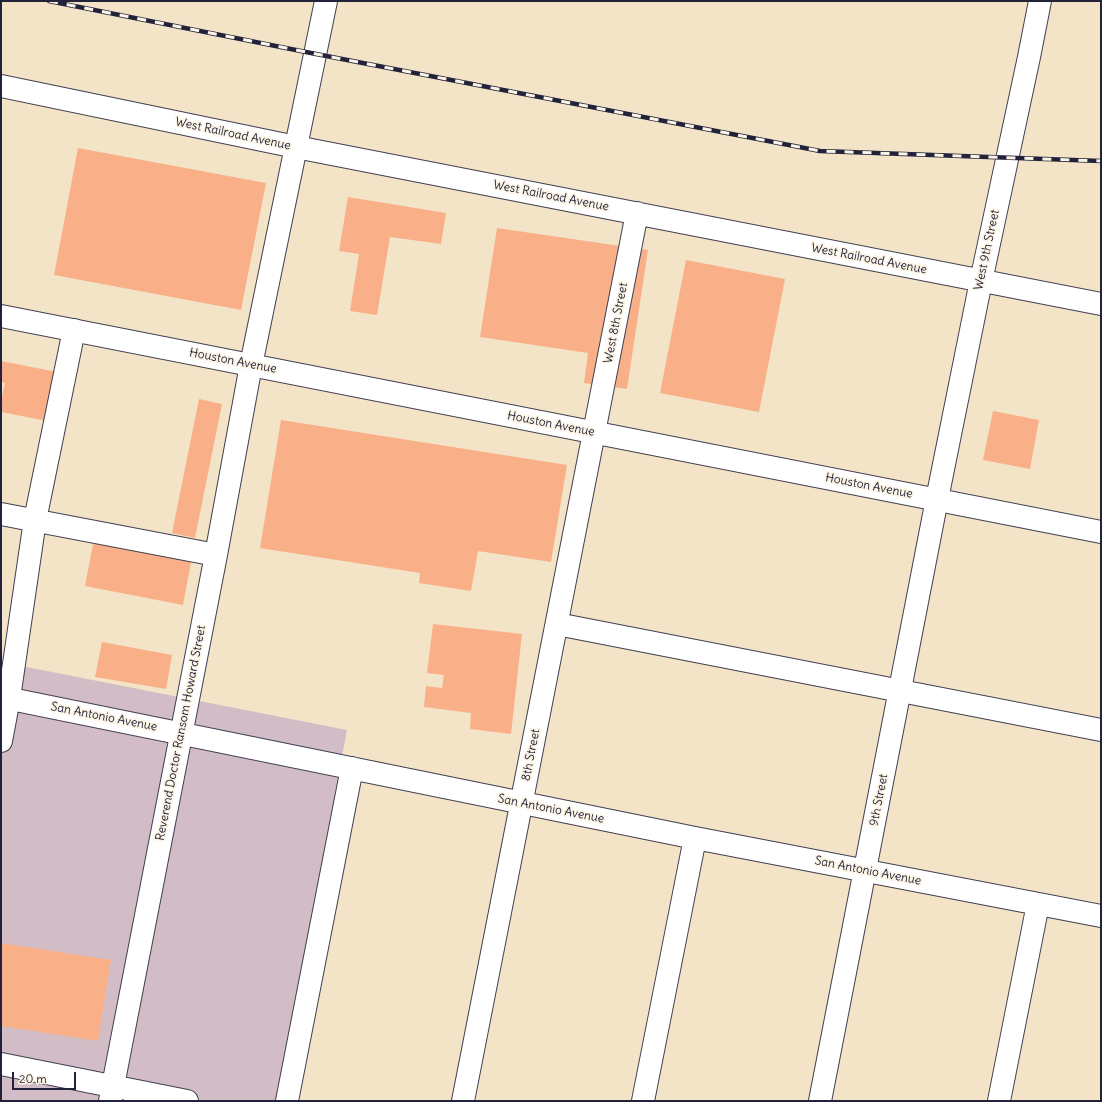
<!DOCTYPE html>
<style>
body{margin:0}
#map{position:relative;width:1102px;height:1102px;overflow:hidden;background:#f3e4c8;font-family:Delius,sans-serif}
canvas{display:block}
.frame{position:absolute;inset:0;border:2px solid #22223b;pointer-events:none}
.scale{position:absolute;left:12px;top:1072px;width:64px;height:18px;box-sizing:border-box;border:2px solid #22223b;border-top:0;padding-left:5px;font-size:12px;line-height:14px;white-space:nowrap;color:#22223b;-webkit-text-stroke:3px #fcf5e5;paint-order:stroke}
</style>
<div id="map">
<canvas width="1102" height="1102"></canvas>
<div class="frame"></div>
<div class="scale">20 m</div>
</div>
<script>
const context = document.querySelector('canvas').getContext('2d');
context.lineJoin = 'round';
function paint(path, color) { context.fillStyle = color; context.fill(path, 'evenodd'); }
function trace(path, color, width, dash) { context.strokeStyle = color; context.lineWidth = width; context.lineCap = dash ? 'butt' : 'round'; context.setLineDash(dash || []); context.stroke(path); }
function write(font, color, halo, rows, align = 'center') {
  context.font = font + ' Delius,sans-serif'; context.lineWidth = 3.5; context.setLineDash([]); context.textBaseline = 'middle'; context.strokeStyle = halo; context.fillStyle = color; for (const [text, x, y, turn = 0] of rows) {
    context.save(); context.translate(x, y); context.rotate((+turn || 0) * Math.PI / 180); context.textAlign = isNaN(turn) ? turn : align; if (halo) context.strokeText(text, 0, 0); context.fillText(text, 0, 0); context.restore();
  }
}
paint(new Path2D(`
 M1 662 347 730 277 1101H1Z`), '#d2bdc7');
paint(new Path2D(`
 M78 148 266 183 241 310 54 275Z
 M348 197 446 213 441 244 390 237 377 315 350 311 359 254 339 251Z
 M497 228 648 250 627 389 584 383 588 353 480 337Z
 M686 260 785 279 759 412 660 393Z
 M1 361 57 372 47 421 1 412V401L5 383 1 382Z
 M199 399 222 404 195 538 172 533Z
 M993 411 1039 420 1030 469 983 460Z
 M281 420 567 465 551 562 478 551 471 591 419 583 420 573 260 548Z
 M94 539 192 557 183 605 85 586Z
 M433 624 522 634 511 734 470 729 471 713 424 707 426 686 442 688 444 675 427 673Z
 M102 642 172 655 166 689 95 677Z
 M1 943 111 960 98 1041 1 1026Z`), '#f9b088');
const minor = new Path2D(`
 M1 86 296 147 1101 304
 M1 514 216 555
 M557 624 1101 730
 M1 697 695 838 1101 916
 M1 741 9 698 35 520 74 330
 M1 1064 187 1101
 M110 1101 216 555 251 365
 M287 1101 352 768
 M463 1101 637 213
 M643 1101 695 838
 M820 1101 937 499 981 281 1029 57 1040 1
 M999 1101 1038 904`);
const major = new Path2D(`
 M1 316 1101 532
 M251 365 326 1`);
trace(minor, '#413f50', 24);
trace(major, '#413f50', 24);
trace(minor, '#fff', 22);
trace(major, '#fff', 22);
const rail = new Path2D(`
 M49 1 316 54 820 151 1101 161`);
trace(rail, '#22223b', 4.5);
trace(rail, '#fcf5e5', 3, [9]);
write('12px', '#22223b', '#fcf5e5', [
 ["West Railroad Avenue",233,134,12],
 ["West Railroad Avenue",551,196,11],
 ["West 9th Street",987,250,-78],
 ["West Railroad Avenue",869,259,11],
 ["West 8th Street",616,323,-79],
 ["Houston Avenue",233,361,11],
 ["Houston Avenue",551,424,11],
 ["Houston Avenue",869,486,11],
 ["San Antonio Avenue",104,717,11],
 ["Reverend Doctor Ransom Howard Street",181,733,-79],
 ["8th Street",531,755,-79],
 ["9th Street",879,800,-79],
 ["San Antonio Avenue",551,809,11],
 ["San Antonio Avenue",868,871,11]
]);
</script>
